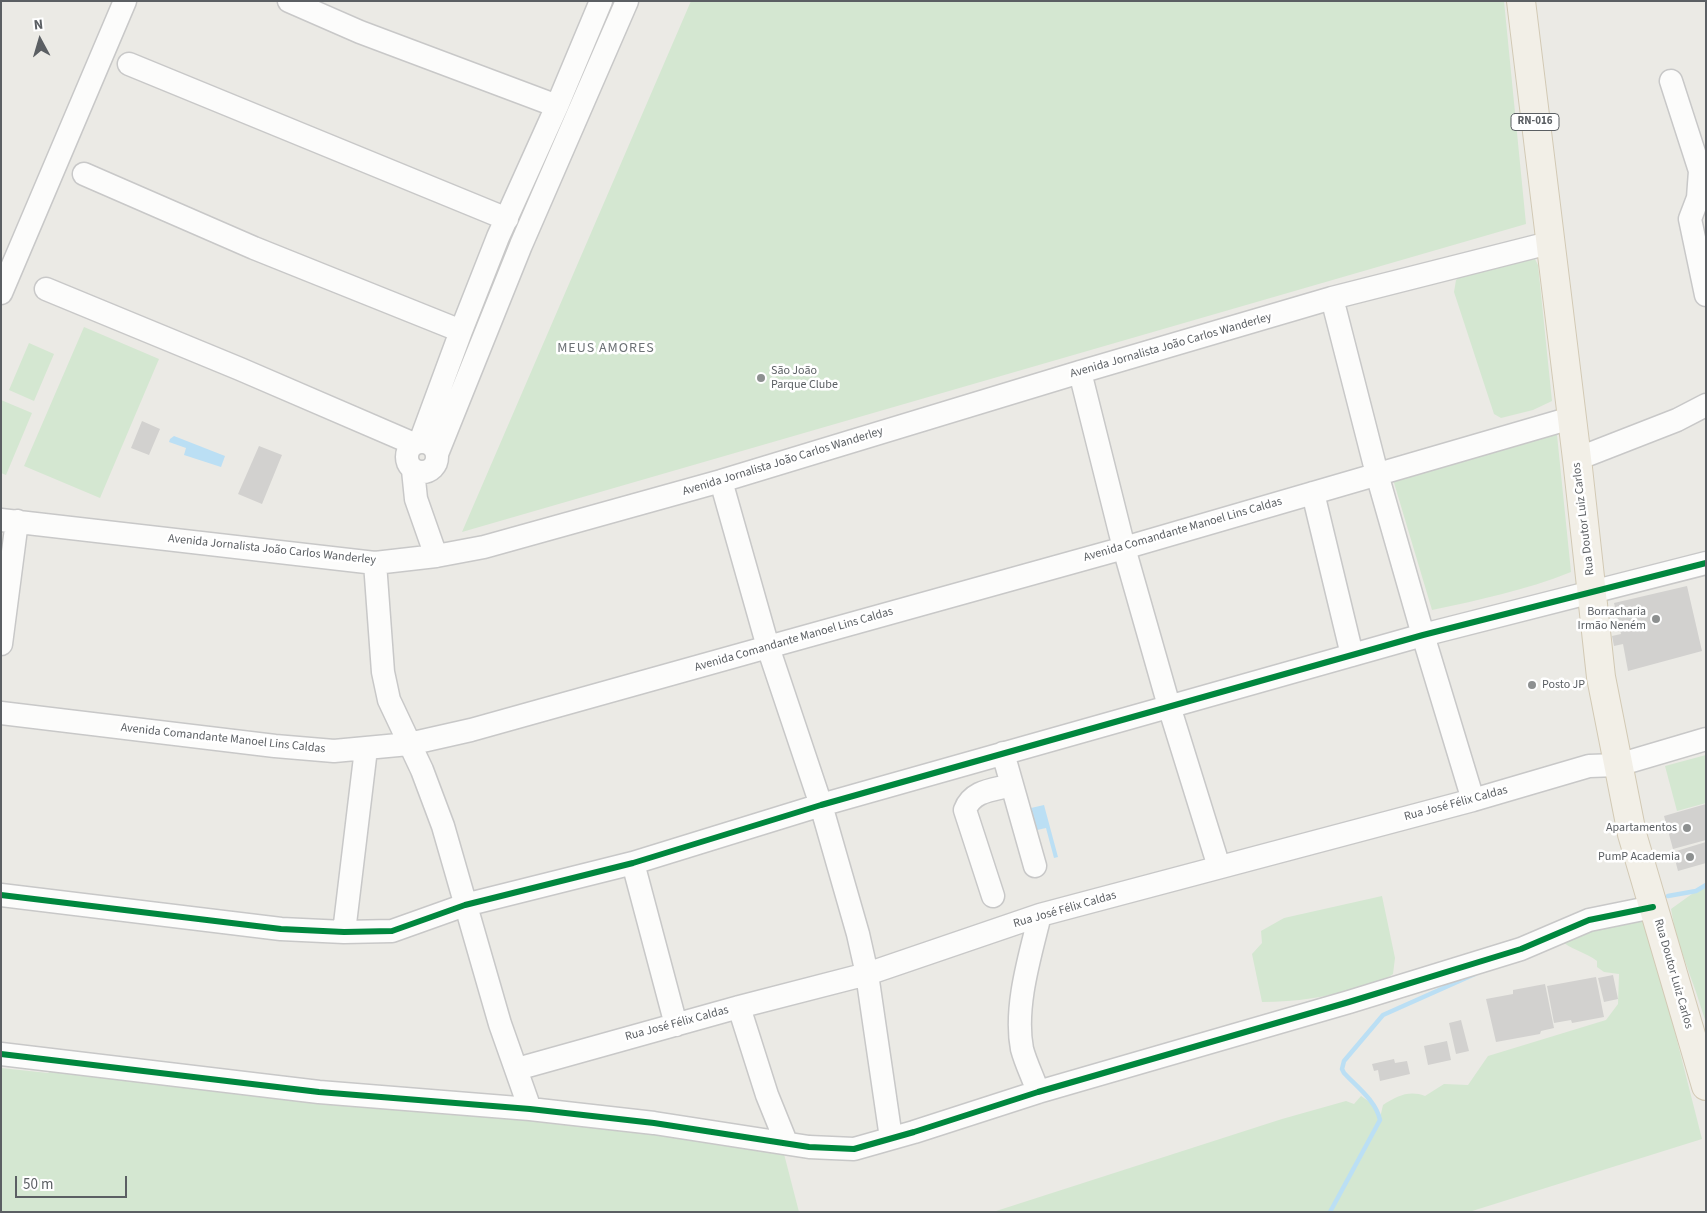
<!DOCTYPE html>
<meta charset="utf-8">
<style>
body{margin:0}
#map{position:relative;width:1707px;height:1213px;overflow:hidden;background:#ebeae5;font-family:"Source Sans 3",sans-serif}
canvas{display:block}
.frame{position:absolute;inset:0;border:2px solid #5b5f63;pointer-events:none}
.north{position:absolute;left:15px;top:15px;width:50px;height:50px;-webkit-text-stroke:4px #fff;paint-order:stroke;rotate:354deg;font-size:14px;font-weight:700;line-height:20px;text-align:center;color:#5b5f63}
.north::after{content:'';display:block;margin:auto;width:18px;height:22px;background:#5b5f63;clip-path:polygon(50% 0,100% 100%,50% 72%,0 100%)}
.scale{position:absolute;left:15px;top:1176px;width:112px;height:22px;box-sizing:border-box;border:2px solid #5b5f63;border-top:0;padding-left:6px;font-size:15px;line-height:18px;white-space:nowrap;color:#5b5f63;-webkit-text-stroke:4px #fff;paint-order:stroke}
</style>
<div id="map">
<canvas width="1707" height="1213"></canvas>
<div class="frame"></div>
<div class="north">N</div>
<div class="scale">50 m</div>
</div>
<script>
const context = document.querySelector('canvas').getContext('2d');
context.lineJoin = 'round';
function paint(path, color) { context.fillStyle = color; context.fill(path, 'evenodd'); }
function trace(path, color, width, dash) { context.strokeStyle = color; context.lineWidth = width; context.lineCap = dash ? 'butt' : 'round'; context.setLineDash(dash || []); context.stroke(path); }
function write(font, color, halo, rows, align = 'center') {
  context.font = font + ' "Source Sans 3",sans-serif'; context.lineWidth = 5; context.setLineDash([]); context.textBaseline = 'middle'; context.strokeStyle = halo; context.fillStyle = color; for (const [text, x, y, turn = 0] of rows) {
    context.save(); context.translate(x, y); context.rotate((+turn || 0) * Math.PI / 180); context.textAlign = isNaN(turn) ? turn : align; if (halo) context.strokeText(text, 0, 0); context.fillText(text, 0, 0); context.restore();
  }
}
paint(new Path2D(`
 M691 1H1504L1526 224 462 532Z
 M1526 257 1535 259 1538 265 1552 401 1533 410 1501 418 1494 414 1454 292 1456 280 1470 268Z
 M84 327 159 359 100 498 24 466Z
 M29 343 54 354 34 401 9 390Z
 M1 400 32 413 6 475 1 473Z
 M1555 430 1557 435 1571 572C1526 590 1479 600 1432 610L1392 476Z
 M1706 755V803L1677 811 1665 766Z
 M1706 887V1023L1696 992 1676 936 1671 909 1696 891Z
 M1382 896 1395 958 1393 974C1383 981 1373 984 1361 987 1328 997 1296 1002 1262 1002L1252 954 1262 943 1261 931 1284 918Z
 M1632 918 1643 922 1649 930 1702 1139 1469 1212H993L1282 1119 1346 1101 1354 1104 1361 1096 1374 1105 1380 1118 1383 1105C1397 1096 1409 1090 1425 1096L1444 1084 1468 1085 1488 1056 1606 1020 1618 1004 1619 974 1604 972 1597 967V961C1587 953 1575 951 1564 943L1582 933Z
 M1 1068 48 1073 51 1071 633 1129 783 1150 799 1212H1Z`), '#d4e7d1');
paint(new Path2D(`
 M174 436 225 456 221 467 184 455 186 448 169 442 170 439Z
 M1044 805 1058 857 1054 858 1046 828 1037 830 1031 808Z`), '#bbdff4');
trace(new Path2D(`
 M1668 896 1696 891 1706 885
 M1330 1212 1380 1120C1376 1101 1357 1087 1344 1073L1342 1069 1344 1061 1383 1015 1475 974`), '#bbdff4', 4.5);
paint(new Path2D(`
 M142 421 160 429 149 455 131 448Z
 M259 446 282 455 262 504 238 494Z
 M1687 586 1702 651 1628 671 1623 644 1614 646 1612 636 1621 634 1614 603Z
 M1706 804V840L1673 849 1664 816Z
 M1706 842V863L1678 871 1673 852Z
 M1613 975 1618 999 1604 1002 1598 978Z
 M1596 977 1604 1017 1572 1023 1571 1020 1554 1023 1547 986Z
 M1545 984 1554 1028 1541 1031 1540 1034 1496 1042 1486 999 1513 994V990Z
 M1461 1020 1469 1051 1456 1054 1449 1023Z
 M1447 1041 1451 1060 1428 1065 1424 1046Z
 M1394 1059 1395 1063 1407 1061 1410 1074 1380 1081 1378 1070 1374 1071 1372 1064Z`), '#d2d1cf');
const minor = new Path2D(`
 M289 1 360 32 557 106
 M129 64 507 219
 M1671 81 1700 171 1698 198 1690 219 1706 295
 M84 174 254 248 461 331
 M46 289 240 369 414 444
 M1 293 125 1
 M1332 298 1377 474 1423 635 1473 800
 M1080 372 1124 548 1169 706 1219 867
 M407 457a15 15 0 1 1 30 0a15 15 0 1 1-30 0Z
 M420 442 461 331 498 237 557 106 601 1
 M437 454 521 245 627 1
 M1577 459 1677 420 1706 405
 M413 470 416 499 436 556
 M721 481 768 647 821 805 858 934 867 974 891 1138
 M1313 493 1352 655
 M1 520 375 563 436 556 484 547 721 481 1080 372 1332 298 1549 243
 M375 563 383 672 389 700 422 770 443 826 500 1024 530 1109
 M1 644 17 521
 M1 713 275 746 334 751 409 744 471 730 768 647 1124 548 1571 418
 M1003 753 1035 866
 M633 863 676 1025
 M1 895 281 929 344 932 392 931 465 905 633 863 821 805 1423 635 1706 563
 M993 896 965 810C972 790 994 790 1012 785
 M344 932 366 749
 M739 1007 767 1095 786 1142
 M1 1054 319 1092 530 1109 654 1123 809 1147 854 1149 914 1132 1038 1092 1349 1002 1521 949 1589 920 1653 907
 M517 1069 739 1007 867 974 1040 915 1473 800 1589 766 1618 765 1706 739
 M1038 1092C1033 1077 1026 1064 1022 1049 1014 1007 1030 956 1040 915`);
const major = new Path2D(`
 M1521 1 1577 459 1601 677 1632 834 1706 1086`);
trace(minor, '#c8c8c8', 25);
trace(major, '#d2c9b4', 30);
trace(minor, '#fcfcfb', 22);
trace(major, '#f2efe7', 28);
trace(new Path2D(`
 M1 895 281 929 344 932 392 931 465 905 633 863 821 805 1423 635 1706 563
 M1 1054 319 1092 530 1109 654 1123 809 1147 854 1149 914 1132 1038 1092 1349 1002 1521 949 1589 920 1653 907`), '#00873e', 6);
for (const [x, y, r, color] of [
 [761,378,5,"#8d9090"],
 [1656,619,5,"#8d9090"],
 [1532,685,5,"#8d9090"],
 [1687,828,5,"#8d9090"],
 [1690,857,5,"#8d9090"]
]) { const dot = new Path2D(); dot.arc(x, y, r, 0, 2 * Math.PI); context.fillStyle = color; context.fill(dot); trace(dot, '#fff', 2); }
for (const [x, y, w] of [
 [1535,122,48]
]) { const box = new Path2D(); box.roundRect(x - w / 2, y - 8.5, w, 17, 4); context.fillStyle = '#fff'; context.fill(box); trace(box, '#5b5f63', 1); }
write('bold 11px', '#5b5f63', null, [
 ["RN-016",1535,122]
]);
write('12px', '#5b5f63', '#fff', [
 ["Avenida Jornalista João Carlos Wanderley",1171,346,-16],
 ["Avenida Jornalista João Carlos Wanderley",783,462,-17],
 ["Rua Doutor Luiz Carlos",1584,519,-97],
 ["Avenida Comandante Manoel Lins Caldas",1183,530,-16],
 ["Avenida Jornalista João Carlos Wanderley",272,550,6],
 ["Avenida Comandante Manoel Lins Caldas",794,640,-16],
 ["Avenida Comandante Manoel Lins Caldas",223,739,6],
 ["Rua José Félix Caldas",1456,804,-15],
 ["Rua José Félix Caldas",1065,910,-16],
 ["Rua Doutor Luiz Carlos",1673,974,74],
 ["Rua José Félix Caldas",677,1024,-15]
]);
write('12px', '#5b5f63', '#fff', [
 ["São João",771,371,"left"],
 ["Parque Clube",771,385,"left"],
 ["Borracharia",1646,612],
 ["Irmão Neném",1646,626],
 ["Posto JP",1542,685,"left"],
 ["Apartamentos",1677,828],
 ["PumP Academia",1680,857]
], 'right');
context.letterSpacing = '1px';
write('14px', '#6c7175', '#fff', [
 ["MEUS AMORES",606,349]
]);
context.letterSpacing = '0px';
</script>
